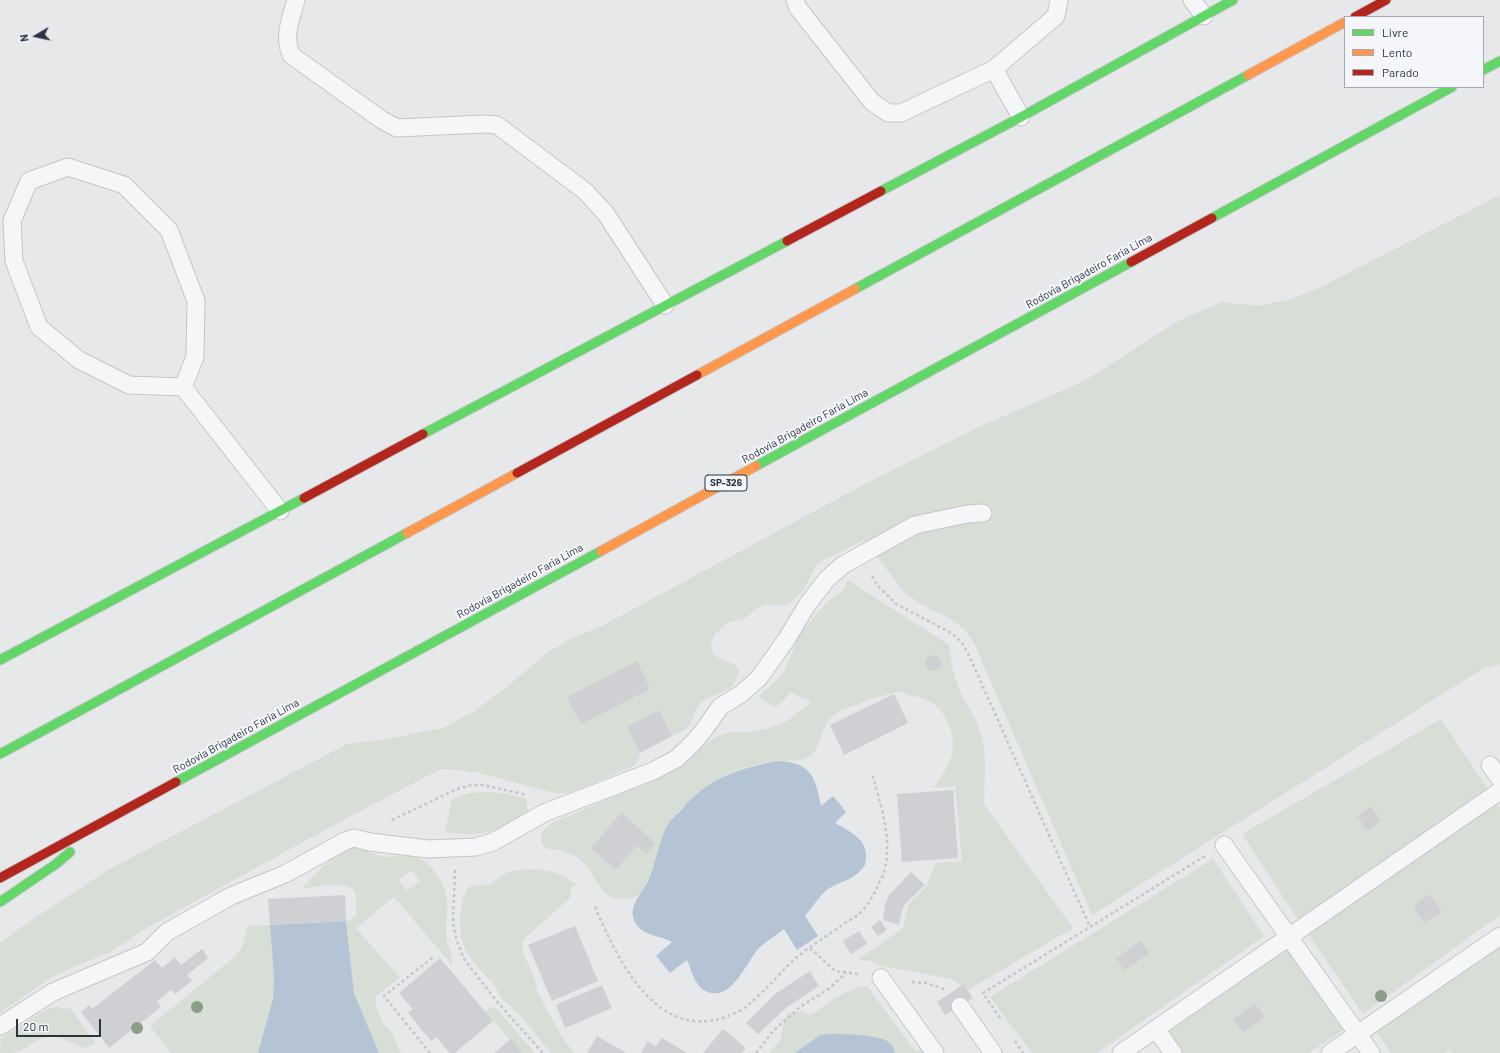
<!DOCTYPE html>
<style>
body{margin:0}
#map{position:relative;width:1500px;height:1053px;overflow:hidden;background:#e6e8ea;font-family:Barlow,sans-serif}
canvas{display:block}
.legend{position:absolute;left:1344px;top:16px;width:140px;height:72px;box-sizing:border-box;background:#f4f6f9;border:1px solid #a4a8b1;margin:0;padding:5px 7px;list-style:none;font-size:12px;color:#2b3445}
.legend li{display:flex;align-items:center;gap:8px;height:20px}
.legend b{width:20px;border:1px solid #a4a8b1}
.north{position:absolute;left:16px;top:16px;width:40px;height:40px;-webkit-text-stroke:3px #f4f6f9;paint-order:stroke;rotate:261deg;font-size:11px;font-weight:700;line-height:16px;text-align:center;color:#2b3445}
.north::after{content:'';display:block;margin:auto;width:14px;height:18px;background:#2b3445;clip-path:polygon(50% 0,100% 100%,50% 72%,0 100%)}
.scale{position:absolute;left:16px;top:1019px;width:85px;height:18px;box-sizing:border-box;border:2px solid #2b3445;border-top:0;padding-left:5px;font-size:12px;line-height:14px;white-space:nowrap;color:#2b3445;-webkit-text-stroke:3px #f4f6f9;paint-order:stroke}
</style>
<div id="map">
<canvas width="1500" height="1053"></canvas>
<ul class="legend">
<li><b style="height:5px;background:#63d668"></b>Livre</li>
<li><b style="height:5px;background:#ff974d"></b>Lento</li>
<li><b style="height:5px;background:#b3261e"></b>Parado</li>
</ul>
<div class="north">N</div>
<div class="scale">20 m</div>
</div>
<script>
const context = document.querySelector('canvas').getContext('2d');
context.lineJoin = 'round';
function paint(path, color) { context.fillStyle = color; context.fill(path, 'evenodd'); }
function trace(path, color, width, dash) { context.strokeStyle = color; context.lineWidth = width; context.lineCap = dash ? 'butt' : 'round'; context.setLineDash(dash || []); context.stroke(path); }
function write(font, color, halo, rows, align = 'center') {
  context.font = font + ' Barlow,sans-serif'; context.lineWidth = 4; context.setLineDash([]); context.textBaseline = 'middle'; context.strokeStyle = halo; context.fillStyle = color; for (const [text, x, y, turn = 0] of rows) {
    context.save(); context.translate(x, y); context.rotate((+turn || 0) * Math.PI / 180); context.textAlign = isNaN(turn) ? turn : align; if (halo) context.strokeText(text, 0, 0); context.fillText(text, 0, 0); context.restore();
  }
}
paint(new Path2D(`
 M1500 195V664L1482 669 1092 915 974 643 964 629 949 618 924 606 905 593 864 540 818 563 802 592 790 603 783 606 765 604 756 608 746 618 729 622 716 633 711 643 713 654 724 661 735 664 739 672C737 676 735 683 732 686 724 695 710 694 702 702 695 707 694 717 690 724 686 730 679 733 672 736L659 711 627 727 640 753 639 758 637 763 633 766 580 789 566 793H555L475 772 441 769 343 820 143 930 111 952 78 965 50 978 0 1013V943L21 927 108 870 347 744 381 740 443 728 473 712 509 685 547 653 570 639 600 627 863 485 979 427 1084 381 1180 320 1222 302 1257 306 1288 300 1321 287Z
 M848 580 949 645C951 663 954 679 962 695 968 707 976 719 980 731 988 755 984 780 984 804L1073 928 968 990 965 985 962 987 958 983 951 979 873 964V961L858 960 903 928 908 905 926 887 936 863 962 861 955 786 934 788C940 777 950 766 952 753 956 736 947 712 931 702 924 698 917 697 909 695 906 694 903 692 900 692 893 691 848 707 840 711 816 723 824 749 809 757 798 762 787 760 776 761 743 765 713 778 689 801 682 807 672 817 667 826 663 834 661 843 659 852 654 867 647 882 639 896 632 897 625 900 618 899 598 896 593 866 575 856 572 855 567 853 564 851 556 849 546 852 542 843 538 834 546 828 552 823L643 784 692 755 707 743 718 736 730 732H749L765 729 786 722 811 702 790 692 786 698 777 706 771 705 758 697 778 679 785 670 799 635 819 611 832 598 842 591ZM931 655H936L941 660C942 666 939 669 934 671L927 668C925 662 925 658 931 655ZM621 812 656 843 646 854 637 846 616 870 591 848Z
 M1441 719 1488 789 1298 920 1242 834ZM1371 806 1381 821 1367 831 1357 816Z
 M489 792 506 794 526 798 528 811C495 833 485 837 445 832L452 800 469 793Z
 M1497 804 1500 808V915L1363 1014 1308 934ZM1430 894 1441 912 1425 923 1413 906Z
 M355 847C366 849 375 856 387 857 395 857 403 855 411 856 432 860 445 883 447 902 448 912 446 923 446 933 446 945 453 953 452 965L394 897 356 928 400 978 376 996V1008L384 1025 392 1033 401 1053H379L354 993 346 921 350 920 356 915C356 908 358 900 355 893 350 878 315 887 303 889L305 885 335 854 343 849ZM411 870 420 881 407 891 398 880Z
 M1213 859 1264 936 1097 1053H1032L990 997ZM1141 940 1150 953 1124 971 1116 958Z
 M527 869C549 870 559 872 577 885L571 888 570 893 571 897 524 939 522 945 524 955 535 980 538 993 562 1037 574 1053H551L520 1015 503 1000 493 983 473 962 466 951 461 939 460 918 463 899 468 887 490 884 508 872Z
 M248 925H270L274 978 273 998 258 1053H171L150 1026 232 959 242 948Z
 M1500 946V1053H1452L1450 1050 1445 1053H1391L1376 1031Z
 M1290 948 1345 1029 1309 1053H1184L1169 1031ZM1255 1003 1265 1017 1243 1033 1233 1019Z
 M867 986 915 1051 921 1049 927 1053H895L891 1044 837 1034 820 1035 795 1053H769C773 1048 779 1043 781 1038 782 1033 782 1027 784 1022 787 1009 801 1009 810 1016 828 1003 845 989 867 986Z
 M494 1006 535 1053H522L485 1012Z
 M57 1007 71 1009 95 1042 93 1045 83 1048C74 1044 66 1039 56 1037 38 1033 28 1050 13 1053 9 1053 4 1053 0 1053L1 1038 47 1009Z`), '#d6ded6');
paint(new Path2D(`
 M777 761C811 762 815 776 821 806L833 796 846 812 835 823C852 833 871 840 865 865 853 881 843 880 828 889 821 894 811 909 805 916L818 936 797 950 784 929C777 935 768 940 761 946 747 959 735 997 712 993 707 992 704 991 701 988 693 980 691 969 687 960L670 973 656 956 672 942C662 936 644 936 637 925 625 909 641 895 648 881 656 864 658 843 667 826 670 820 676 815 681 810 708 778 737 769 777 761Z
 M346 921 354 993 379 1053H258L273 998 274 978 270 925Z
 M828 1034C841 1034 883 1034 891 1044 893 1046 894 1050 895 1053H795L820 1035Z`), '#b4c4d5');
paint(new Path2D(`
 M925 663a8 8 0 1 1 16 0a8 8 0 1 1-16 0Z
 M637 661 650 689 581 724 567 697Z
 M894 694 908 723 844 755 830 725Z
 M659 710 672 736 640 753 627 727Z
 M953 790 958 858 902 862 897 794Z
 M1371 806 1381 821 1367 831 1357 816Z
 M621 812 656 843 646 854 637 846 616 870 591 848Z
 M911 872 925 885 905 904 902 911 899 925 883 920 885 905 889 895Z
 M1430 894 1442 912 1424 923 1413 906Z
 M345 895 346 921 270 925 268 899Z
 M880 920 887 930 878 936 871 927Z
 M575 926 598 981 552 1001 528 945Z
 M859 931 867 944 851 954 843 941Z
 M1141 940 1150 953 1124 971 1116 958Z
 M202 949 208 958 187 975 192 981 175 994 171 990 157 1001 161 1007 109 1048 81 1012 89 1005 92 1009 155 960 162 968 175 957 181 965Z
 M440 958 493 1021 455 1053H450L436 1037 431 1041 408 1013 413 1009 399 993Z
 M810 971 819 986 787 1007 758 1034 746 1023 775 994Z
 M964 984 973 998 945 1015 937 1002Z
 M602 985 612 1008 565 1028 556 1005Z
 M1255 1003 1265 1017 1243 1033 1233 1019Z
 M723 1029 746 1048 741 1053H703Z
 M597 1036 626 1053H587Z
 M662 1038 687 1053H641L648 1041 656 1046Z
 M511 1039 522 1053H494Z`), '#ced0d3');
const lane = new Path2D(`
 M296 0C291 19 283 35 291 55L382 120 397 128 484 124 497 125 585 191 606 214 665 305
 M795 0 798 8 872 102 888 113H901L994 69 1021 117
 M1192 0 1204 16
 M994 69 1056 16 1059 0
 M68 167 124 185 169 230 196 301 195 357 183 387 129 385 79 360 39 327 14 261 12 221 29 181Z
 M183 387 280 511
 M1490 765 1500 779
 M1224 845 1371 1053
 M881 978 935 1053
 M960 1006 993 1053
 M0 1026 53 992 147 952 167 932 231 896 285 874 345 841 354 838 370 842 428 849 476 847 493 842 544 813 653 771 676 759 691 745 704 730 720 707 741 694 759 678 786 640 807 605 827 579 843 565 915 525 967 514 983 513
 M1156 1029 1173 1053
 M1121 1053 1500 791
 M1330 1053 1500 936`);
const fast = new Path2D(`
 M1483 70 1500 61
 M881 191 1021 117 1233 0
 M1212 218 1452 87
 M855 289 1248 75
 M423 434 787 241
 M756 466 1131 262
 M0 660 304 498
 M0 754 407 533
 M176 782 601 551
 M0 902 56 864 70 852`);
const slow = new Path2D(`
 M1248 75 1345 22
 M697 375 855 289
 M407 533 517 473
 M601 551 756 466`);
const jam = new Path2D(`
 M1355 17 1386 0
 M787 241 881 191
 M1131 262 1212 218
 M517 473 697 375
 M304 498 423 434
 M0 878 176 782`);
trace(lane, '#c4c6c8', 19);
trace(fast, '#c4c6c8', 11);
trace(slow, '#c4c6c8', 11);
trace(jam, '#c4c6c8', 11);
trace(new Path2D(`
 M872 576 877 585 896 604 953 634 962 643 968 653 1090 927
 M392 820 457 789 472 785H483L527 795
 M455 870 453 922 457 941 464 959 498 1003 543 1053
 M595 907C620 965 662 1053 741 1010 762 996 777 975 796 958 811 945 829 935 845 923 850 920 856 917 860 913 868 905 874 895 878 885 880 881 883 876 884 872 893 840 881 805 872 774
 M810 948 835 971 858 974
 M912 982 926 983 944 989
 M1000 1018 983 993 1205 856
 M1015 1041 1023 1053
 M430 1053 384 996 433 957
 M756 1053 774 1030 800 1007 830 988 846 973`), '#c5c6ca', 2.5, [3, 3]);
trace(lane, '#f5f6f7', 17);
trace(fast, '#63d668', 9);
trace(slow, '#ff974d', 9);
trace(jam, '#b3261e', 9);
context.fillStyle = '#8a9e88';
for (const [x, y] of [
 [1381,996],
 [197,1007],
 [137,1028]
]) { context.beginPath(); context.arc(x, y, 6, 0, 2 * Math.PI); context.fill(); }
for (const [x, y, w] of [
 [726,483,42]
]) { const box = new Path2D(); box.roundRect(x - w / 2, y - 8, w, 16, 3); context.fillStyle = '#f4f6f9'; context.fill(box); trace(box, '#2b3445', 1); }
write('bold 10px', '#2b3445', null, [
 ["SP-326",726,483]
]);
write('11px', '#2b3445', '#f4f6f9', [
 ["Rodovia Brigadeiro Faria Lima",1089,271,-29],
 ["Rodovia Brigadeiro Faria Lima",805,426,-29],
 ["Rodovia Brigadeiro Faria Lima",520,581,-29],
 ["Rodovia Brigadeiro Faria Lima",236,736,-29]
]);
</script>
